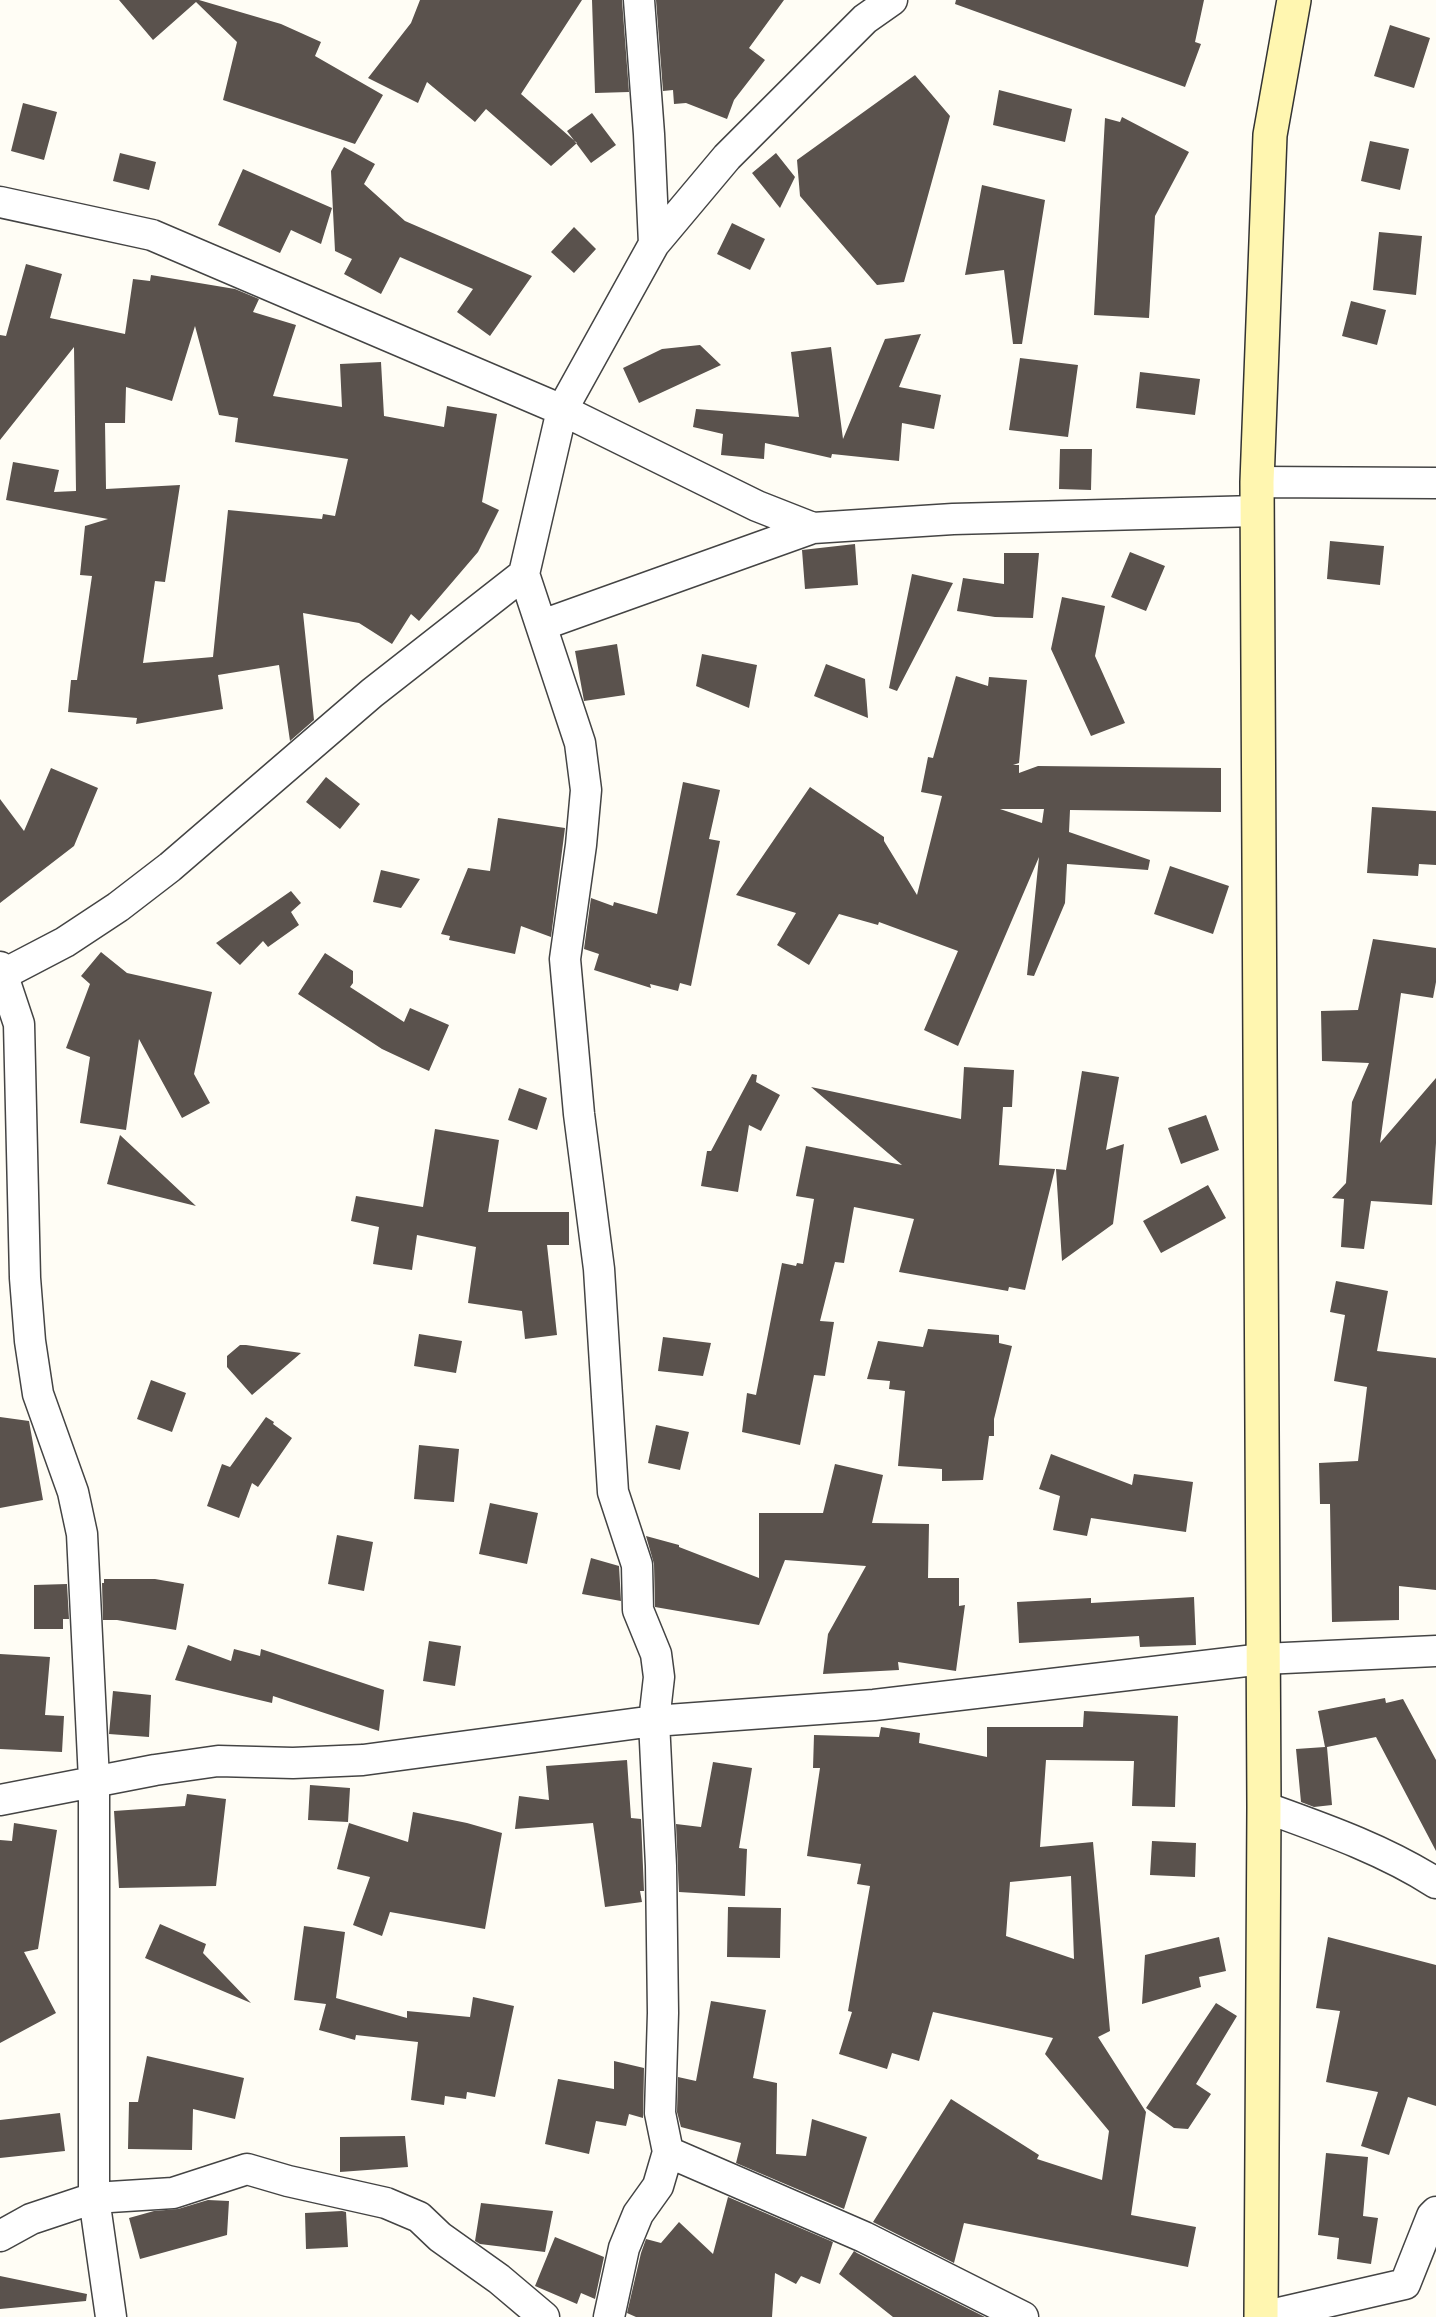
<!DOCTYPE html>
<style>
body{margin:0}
canvas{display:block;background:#fffdf5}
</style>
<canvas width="1436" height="2317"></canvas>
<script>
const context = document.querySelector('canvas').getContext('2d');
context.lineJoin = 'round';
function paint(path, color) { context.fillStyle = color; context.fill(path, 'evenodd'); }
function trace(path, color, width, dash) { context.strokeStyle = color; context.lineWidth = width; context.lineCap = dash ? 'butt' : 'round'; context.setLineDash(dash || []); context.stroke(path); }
paint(new Path2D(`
 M119 0H199L281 24 321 42 315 56 383 95 355 144 223 100 237 42 196 2 153 40Z
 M420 0H582L521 94 577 143 551 166 486 109 475 122 427 82 418 103 368 78 411 23Z
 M592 0H622L629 92 595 93Z
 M656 0H784L749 48 765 60 734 100 727 119 686 103 674 104 673 90 663 91Z
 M956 0H1204L1195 42 1201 44 1185 87 955 4Z
 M1390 25 1430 38 1414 88 1374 76Z
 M915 75 950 116 904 282 877 285 800 196 797 160Z
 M999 90 1072 109 1065 142 993 125Z
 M23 103 57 112 44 160 11 151Z
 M592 113 616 145 591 163 567 131Z
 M1122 117 1189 152 1155 216 1149 318 1094 315 1105 118 1120 122Z
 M1370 141 1409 149 1400 190 1361 181Z
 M344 147 375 164 364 184 405 221 532 276 490 336 457 312 473 289 400 257 381 294 344 274 352 259 335 251 331 171Z
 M120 153 156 162 149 190 113 181Z
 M776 153 795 177 780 208 752 173Z
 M243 169 332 208 321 244 291 230 280 253 218 225Z
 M982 185 1045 200 1022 344H1013L1004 270 965 275Z
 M732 223 765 239 750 270 717 254Z
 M574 227 596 249 574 273 551 252Z
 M1379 232 1422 236 1416 295 1373 290Z
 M26 264 62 274 50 318 125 334 133 279 150 281 151 275 235 289 259 299 253 312 296 325 273 396 342 407 340 364 381 362 384 416 444 427 447 406 497 414 482 502 499 510 478 552 419 621 411 614 392 644 359 623 303 613 314 720 290 741 279 665 218 675 223 709 136 724 137 718 68 712 71 680H77L92 576 80 575 85 526 108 519 6 500 13 462 59 470 54 492 76 491 74 347 0 440V335L6 336ZM195 326 219 415 238 418 235 442 348 459 335 516 323 514 322 519 228 510 213 657 143 663 155 581 165 582 180 485 106 489 105 423H125L126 387 172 401Z
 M1351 301 1386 310 1377 345 1342 336Z
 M921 334 899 387 941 395 934 429 902 423 899 461 832 454 831 458 765 443 764 459 721 455 723 434 693 427 696 409 799 417 791 352 831 347 843 439 885 339Z
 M700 345 721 365 639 403 623 368 662 349Z
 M1020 358 1078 365 1068 437 1009 430Z
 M1140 372 1200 379 1195 415 1136 408Z
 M1060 449H1092L1091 490 1059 489Z
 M1330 541 1384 546 1380 585 1327 579Z
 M855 544 858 585 805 589 802 550Z
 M1130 552 1165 566 1146 611 1111 597Z
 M1004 553H1039L1033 618 995 617 957 611 963 578 1004 584Z
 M912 574 953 583 897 691 889 688Z
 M1062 597 1105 606 1095 656 1125 723 1091 736 1051 649Z
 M617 644 625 695 584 701 575 651Z
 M702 654 757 665 749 708 696 686Z
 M826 664 865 679 868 718 814 696Z
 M956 676 988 686 989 677 1027 680 1019 763 1013 765H1019V773L1038 766 1221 768V812L1070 810 1069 832 1150 860 1148 870 1067 864 1065 903 1034 976 1027 975 1039 857 958 1046 924 1030 958 951 879 922 878 925 839 914 809 965 777 945 796 913 736 895 810 787 884 837V841L917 895 942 796 921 792 928 757 933 758ZM1000 809H1044L1042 823Z
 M51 768 98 788 74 846 0 903V799L24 831Z
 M326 777 360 804 340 829 306 802Z
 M683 782 720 790 709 839 720 841 691 986 680 983 678 991 650 984 651 988 594 970 599 954 584 949 591 898 613 906 614 902 657 914Z
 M1372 807 1436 811V865L1419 864 1418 876 1367 873Z
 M498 818 565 828 551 937 521 926 515 954 449 940 450 936 441 934 468 868 490 871Z
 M1170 866 1229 886 1213 934 1154 914Z
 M381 870 420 879 401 908 373 902Z
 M291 891 301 903 291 912 299 925 268 947 263 941 240 965 216 943Z
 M1373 939 1436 948V982L1433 998 1401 993 1380 1143 1436 1078V1143L1432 1205 1371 1201 1364 1249 1341 1247 1344 1199 1332 1198 1346 1183 1352 1102 1369 1063 1322 1061 1321 1011 1358 1010Z
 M101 952 127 973 212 992 194 1074 210 1103 182 1118 139 1039 126 1130 80 1123 90 1057 66 1048 90 984 81 976Z
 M325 953 353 971V983L350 987 404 1022 410 1008 449 1025 429 1071 382 1049 298 994Z
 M964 1067 1014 1070 1012 1107H1003L999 1165 1055 1169 1025 1290 1009 1287 1008 1291 899 1272 914 1219 854 1207 844 1263 835 1262 820 1321 834 1322 825 1376 814 1375 800 1445 742 1432 747 1393 756 1395 782 1263 796 1266 797 1263 803 1264 814 1199 796 1196 806 1146 902 1165 811 1087 961 1119Z
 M1082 1071 1119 1077 1106 1150 1124 1144 1113 1224 1062 1261 1056 1169 1066 1170Z
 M752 1074 757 1075 756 1082 780 1095 761 1131 749 1125 738 1192 701 1186 707 1151H711Z
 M519 1088 547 1098 537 1130 508 1120Z
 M1206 1115 1219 1150 1181 1164 1168 1128Z
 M435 1129 499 1140 488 1212H569V1245H547L557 1335 525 1339 522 1311 468 1303 476 1247 417 1235 412 1270 373 1264 379 1227 351 1221 356 1196 423 1207Z
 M120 1135 196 1206 107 1184Z
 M1208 1185 1226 1218 1161 1253 1143 1221Z
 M1336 1281 1388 1291 1377 1351 1436 1358V1590L1399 1586V1620L1332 1622 1330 1504H1320L1319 1463 1358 1461 1367 1387 1334 1381 1345 1315 1330 1312Z
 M928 1329 999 1335V1343L1012 1346 994 1419V1436H989L983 1480 942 1481V1469L898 1466 905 1391 889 1389 890 1381 867 1379 878 1341 923 1347Z
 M419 1334 462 1341 456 1373 414 1366Z
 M663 1337 711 1343 703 1376 658 1371Z
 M240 1345H246L301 1353 252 1395 227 1367V1356Z
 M151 1380 186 1393 172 1432 137 1419Z
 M0 1417 29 1421 43 1500 0 1508Z
 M266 1417 274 1422 273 1424 292 1438 258 1487 252 1483 239 1518 207 1506 222 1464 230 1467Z
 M656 1425 689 1432 680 1470 648 1463Z
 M419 1445 459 1449 454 1502 414 1499Z
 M1051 1454 1132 1485 1134 1474 1193 1482 1186 1532 1091 1518 1087 1536 1053 1530 1060 1496 1039 1489Z
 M835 1464 883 1475 872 1523 929 1524 928 1578H959V1606L965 1605 956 1671 898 1662 899 1670 823 1674 828 1634 866 1566 785 1560 759 1625 655 1607 654 1564 646 1536 679 1545V1547L759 1578V1513H823Z
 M490 1503 538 1513 527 1564 479 1554Z
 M337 1535 373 1542 364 1591 328 1584Z
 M591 1558 619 1566 621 1601 582 1594Z
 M104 1579H155L184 1584 176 1630 117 1620H103L102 1583H104Z
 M67 1584 69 1619H63V1629H34V1585Z
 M1194 1597 1196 1645 1140 1647 1139 1636 1019 1643 1017 1602 1091 1598V1603Z
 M429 1641 461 1646 455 1686 423 1681Z
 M188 1645 231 1661 234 1649 260 1656 261 1649 384 1690 379 1731 273 1696 272 1703 175 1680Z
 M0 1654 50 1657 45 1715 64 1716 62 1752 0 1749Z
 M113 1691 151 1695 149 1737 109 1734Z
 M1385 1698 1386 1703 1403 1699 1436 1760V1851L1376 1737 1327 1747 1332 1805 1314 1807 1301 1802 1296 1749 1325 1747 1318 1711Z
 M1084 1711 1178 1716 1175 1807 1132 1806 1134 1761 1046 1760 1040 1847 1093 1842 1110 2031 1098 2037 1146 2112 1131 2215 1196 2227 1188 2267 964 2223 954 2263 873 2222 951 2099 1039 2155 1037 2159 1102 2180 1109 2131 1045 2054 1053 2038 933 2012 919 2061 892 2053 887 2069 839 2054 852 2012 848 2011 870 1886 857 1884 861 1864 807 1856 820 1768H813L814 1735 879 1737 881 1727 920 1733 919 1743 987 1757V1727H1083ZM1071 1876 1074 1959 1006 1936 1010 1882Z
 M627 1760 631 1818 641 1819 644 1891H640L642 1902 605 1907 593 1823 515 1829 519 1796 549 1800 546 1766Z
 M713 1762 752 1768 739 1848 747 1849 745 1896 679 1892 676 1824 701 1827Z
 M310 1785 350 1788 348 1822 308 1820Z
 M187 1794 226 1799 216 1886 119 1888 114 1811 185 1806Z
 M413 1812 467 1823 502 1833 485 1929 390 1912 382 1936 353 1925 370 1877 337 1869 349 1823 408 1842Z
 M14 1823 57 1830 38 1949 24 1952 56 2013 0 2043V1840L12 1841Z
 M1152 1841 1196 1843 1195 1877 1150 1875Z
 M728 1907 781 1908 780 1958 727 1957Z
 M160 1924 206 1944 203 1953 251 2003 145 1958Z
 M304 1926 345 1932 336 1998 407 2018V2011L470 2017 473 1997 514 2006 495 2097 467 2092 466 2099 445 2096 444 2105 411 2100 418 2042 356 2035 355 2040 319 2030 326 2004 294 2000Z
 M1219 1937 1226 1971 1199 1977 1201 1987 1142 2004 1145 1955Z
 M1328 1937 1436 1965V2106L1408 2097 1389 2155 1361 2146 1378 2092 1326 2082 1340 2011 1316 2008Z
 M711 2001 766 2010 753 2078 777 2083 776 2154 806 2156 812 2119 867 2137 844 2209 736 2163 741 2143 681 2127 677 2112 678 2077 696 2081Z
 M1216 2003 1237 2016 1196 2084 1211 2094 1188 2129 1174 2128 1146 2108Z
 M147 2056 244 2078 235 2119 193 2109 192 2150 128 2149 129 2102H138Z
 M614 2061 644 2068 643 2118 629 2114 626 2126 596 2121 589 2154 545 2144 558 2079 614 2089Z
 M60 2113 65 2151 0 2158V2120Z
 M405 2136 408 2167 340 2172V2137Z
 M1326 2153 1368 2157 1363 2216 1378 2218 1371 2264 1337 2259 1339 2238 1318 2235Z
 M728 2197 833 2242 820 2284 801 2276 796 2284 775 2273 772 2317H636L627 2313 641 2253 646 2239 661 2243 679 2222 713 2254Z
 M208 2200 229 2201 227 2235 140 2259 129 2218 154 2211 178 2209Z
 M481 2203 553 2211 545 2252 480 2244 475 2241Z
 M342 2211 346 2212 348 2247 306 2249 305 2213Z
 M555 2237 604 2257 595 2299 581 2293 577 2304 535 2286Z
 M854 2251 857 2253 985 2317H893L839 2274Z
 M0 2276 87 2294 86 2301 0 2309Z`), '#5a524d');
const street = new Path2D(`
 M639 0 649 134 654 244
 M0 202 152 235 562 410 757 506 813 528 953 519 1257 511
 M1257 482 1436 483
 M524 574 580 743 586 790 581 845 565 959 579 1114 599 1269 613 1492 637 1565 638 1610 656 1654 659 1677 654 1721 661 1866 663 2013 660 2113 668 2152 658 2186 638 2214 624 2248 609 2317
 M542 625 813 528
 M0 967 19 1024 25 1278 30 1341 38 1394 73 1492 82 1534 94 1780V2198L111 2317
 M0 976 65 942 118 907 170 867 372 693 524 574 562 410 654 244 727 157 865 19 892 0
 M0 1800 155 1770 218 1761 293 1763 363 1760 654 1721 874 1705 1263 1659 1436 1651
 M1264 1807C1322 1828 1383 1849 1436 1883
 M668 2152 864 2237 1023 2317
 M0 2236 31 2219 94 2198 173 2193 247 2169 288 2181 386 2203 419 2217 440 2237 499 2279 544 2317
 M1261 2317 1405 2284 1432 2216 1436 2212`);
const secondary = new Path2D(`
 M1261 2317 1264 1807 1257 482 1270 135 1294 0`);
trace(street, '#444', 33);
trace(secondary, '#333', 36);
trace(street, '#fff', 30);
trace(secondary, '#fff6b0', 33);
</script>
